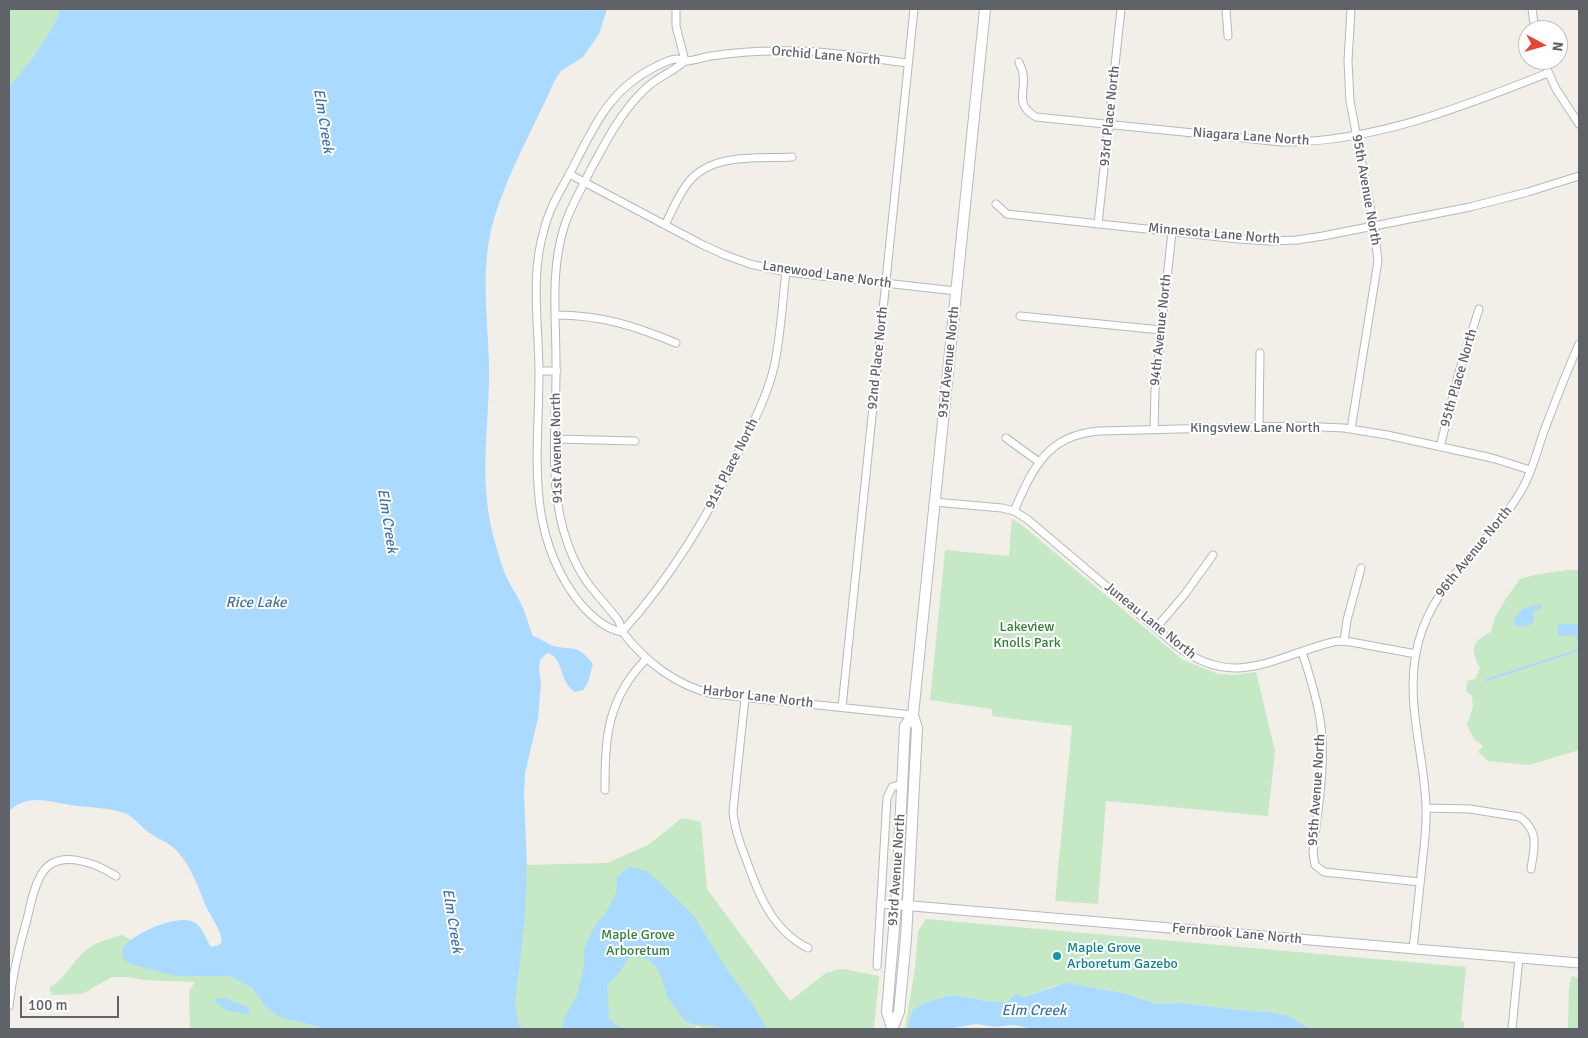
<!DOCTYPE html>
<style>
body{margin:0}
#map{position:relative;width:1588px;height:1038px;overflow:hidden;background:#f1efe8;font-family:Signika,sans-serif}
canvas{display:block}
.frame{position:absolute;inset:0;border:10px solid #5f6368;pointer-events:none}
.north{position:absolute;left:1518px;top:20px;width:50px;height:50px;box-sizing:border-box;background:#fff;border:1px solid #bfc1c3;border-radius:50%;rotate:96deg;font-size:14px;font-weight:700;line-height:20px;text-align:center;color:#5f6368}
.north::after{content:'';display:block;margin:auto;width:18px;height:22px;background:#ea4335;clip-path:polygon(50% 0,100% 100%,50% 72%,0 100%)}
.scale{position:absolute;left:20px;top:996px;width:99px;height:22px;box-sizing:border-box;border:2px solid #5f6368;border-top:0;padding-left:6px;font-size:15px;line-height:18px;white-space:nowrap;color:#5f6368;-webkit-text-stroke:4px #fff;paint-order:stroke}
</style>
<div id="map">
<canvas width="1588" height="1038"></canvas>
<div class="frame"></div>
<div class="north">N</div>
<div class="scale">100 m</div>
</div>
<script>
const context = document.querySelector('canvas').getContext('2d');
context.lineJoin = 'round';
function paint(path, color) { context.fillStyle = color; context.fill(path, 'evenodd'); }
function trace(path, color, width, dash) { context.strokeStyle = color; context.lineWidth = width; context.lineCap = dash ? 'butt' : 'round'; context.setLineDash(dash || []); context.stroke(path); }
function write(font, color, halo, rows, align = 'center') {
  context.font = font + ' Signika,sans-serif'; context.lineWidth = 4; context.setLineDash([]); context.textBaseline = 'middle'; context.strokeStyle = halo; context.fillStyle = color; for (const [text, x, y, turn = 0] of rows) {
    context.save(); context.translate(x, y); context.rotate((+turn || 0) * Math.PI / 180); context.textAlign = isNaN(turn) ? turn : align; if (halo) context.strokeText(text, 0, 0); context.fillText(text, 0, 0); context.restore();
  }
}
paint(new Path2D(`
 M9 9H60C54 31 26 70 9 86Z
 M1012 519 1023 526 1183 660 1218 674 1236 675 1256 672 1275 751 1268 816 1106 801 1098 904 1055 901 1072 726 992 716V709L930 700 945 550 1009 556Z
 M1567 570H1579V750L1529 765 1488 761 1478 752 1483 746 1474 739 1467 725 1473 707 1472 696 1466 691 1467 681 1475 679 1480 668C1470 649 1472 641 1491 632L1495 617 1507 597 1520 579 1534 575Z
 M682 818 701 822 707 889 790 1001 827 972H832L834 970 843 969 879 976 874 1029H707L697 1026 692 1029H510L516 952 527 865 607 863 648 845Z
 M926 919 1466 967 1461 1021 1464 1022V1029H1311L1303 1024 1269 1012 1239 1010 1182 1003 1157 1004 1124 993 1103 989 1058 985 1025 997 1010 998 1007 1002H993L953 995 926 1002 912 1010 908 1029H905L915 968 918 931Z
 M122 935 132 940 126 943 214 975C229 975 244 978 254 990 258 995 261 1002 265 1006 279 1017 307 1025 324 1029H190L189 991 195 982 143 980 128 977H112L82 994 52 995 49 988C67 977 71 963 85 951 96 942 108 939 122 935Z
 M1572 976 1579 978V1029H1568L1569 988Z`), '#c5e8c5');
paint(new Path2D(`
 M60 9H607L599 34 583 57 561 71 554 82C532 132 499 187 489 240 482 280 488 323 489 364 490 410 482 455 487 501 489 525 497 551 505 574 510 586 518 596 523 608 527 617 529 627 533 636 539 638 545 642 551 645 573 652 576 642 593 664L588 682 583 690 575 692C557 679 565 658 547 653L540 660 539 668 541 684 538 718 525 773 524 793 527 865 525 918 515 1003 519 1025 524 1029H324L278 1016 265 1006 252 988 230 976H175L131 964 124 960 122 951C123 948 124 946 126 944 137 932 183 911 197 924 204 930 206 940 211 947L219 945 222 942C221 929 210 916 205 904 197 884 188 858 170 845 163 840 154 837 147 831 140 826 135 818 127 814 109 807 88 808 70 805 46 801 28 794 9 811V86C25 70 54 31 60 9Z
 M1541 604 1542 608 1533 611 1534 620 1532 624 1521 627 1515 625C1513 609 1528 607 1541 604Z
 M1561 624H1579V640L1573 635 1557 636 1559 631 1557 626Z
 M629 867 647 871 652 875 694 916 724 965 753 1005 767 1029H725L713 1026 693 1024 685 1021 668 998 660 974 654 964 645 958 630 957 619 973 607 985 609 1019 622 1029H562L566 1014 576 998 584 966V950L593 929 607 911 616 893 617 877Z
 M1066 983 1124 993 1157 1004 1182 1003 1239 1010 1269 1012 1289 1016 1311 1029H1034L1013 1025 995 1027 976 1024 947 1029H908L912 1010 926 1002 953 995 993 1002H1007L1015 994 1025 997Z
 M224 998 248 1007 250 1015 226 1010 215 1002V999Z`), '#aadaff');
trace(new Path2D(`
 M1486 680 1579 650`), '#aadaff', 2);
const minor = new Path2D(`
 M676 9V26L685 61
 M1226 9 1228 36
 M1351 9 1348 61 1350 101 1374 227 1378 261 1351 429
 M1532 9 1535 30
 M1543 60 1556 89 1579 124
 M685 61C673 72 657 77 645 89 620 113 605 143 589 173 581 190 571 206 565 224 550 269 556 316 556 362 557 436 543 510 583 576 593 592 607 605 618 620 621 624 621 630 624 634 646 662 677 686 713 694L913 715
 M1019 62C1020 66 1023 70 1023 74 1026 93 1014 104 1036 117L1282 142C1372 143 1465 106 1548 73
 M569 174 701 244 725 255 750 264 786 272 956 291
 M996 204 1007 214 1239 239 1269 241 1297 240 1323 236 1470 207 1528 192 1579 176
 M1098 224 1121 9
 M665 225C672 211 678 196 687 184 711 152 757 159 792 157
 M556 315C601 315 635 326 676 343
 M1020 316 1161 330
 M539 371H557
 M1259 426 1260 353
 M1154 429 1155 390 1172 232
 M1006 438 1039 462
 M556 439 635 441
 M1440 447 1459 372 1479 309
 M934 502 1002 508 1014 511 1027 519 1177 646C1236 691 1276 655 1337 641L1351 642 1416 654
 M1014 511C1033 468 1047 435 1099 431L1299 426 1344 428 1387 435 1492 458 1530 470
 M1156 628 1185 594 1213 555
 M622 632C605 629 590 615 579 602 524 531 539 455 539 373 539 325 530 276 544 230 549 209 560 191 570 173 593 129 608 90 655 67 661 64 670 59 676 59 679 59 682 61 685 61 693 61 703 57 711 56 732 53 753 51 774 51 819 49 864 58 908 63
 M622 632C673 575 712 510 744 441 756 417 768 393 774 367 781 336 782 303 786 272
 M1344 641 1347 620 1361 568
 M1302 652C1310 676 1318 701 1321 726 1326 768 1317 812 1313 853L1315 865 1324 872 1420 882
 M745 698 733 811C734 828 740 844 746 859 758 894 773 931 808 948
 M842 707 914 9
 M605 790C605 736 607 699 647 658
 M1426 808 1470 809 1520 817C1540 832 1534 848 1531 869
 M880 904 895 905
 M1413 949C1416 922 1419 894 1422 866 1424 846 1427 826 1426 806 1424 751 1404 699 1418 644 1433 581 1489 545 1521 491 1532 473 1537 451 1544 431 1555 402 1566 373 1579 344
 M877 966 887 798 892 787 901 784
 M9 1006C12 978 18 951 26 923 30 909 32 892 39 879 53 846 94 862 116 876
 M1512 1029 1519 958`);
const tertiary = new Path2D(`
 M901 905 1579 963`);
const secondary = new Path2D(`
 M892 1028 887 1012 897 892 905 726 913 715
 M892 1029 899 1012 906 938 917 728 913 715 985 9`);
trace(minor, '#b5b8bc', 9);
trace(tertiary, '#b5b8bc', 11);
trace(secondary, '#b6babf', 12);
trace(minor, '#fff', 7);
trace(tertiary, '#fff', 9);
trace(secondary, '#fff', 10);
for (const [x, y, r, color] of [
 [1057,956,5,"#0f9aa8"]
]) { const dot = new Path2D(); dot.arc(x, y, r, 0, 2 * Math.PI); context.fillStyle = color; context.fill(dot); trace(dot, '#fff', 2); }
write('14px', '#5f6368', '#fff', [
 ["Orchid Lane North",826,56,5],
 ["93rd Place North",1110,116,-84],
 ["Niagara Lane North",1251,137,4],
 ["95th Avenue North",1366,190,80],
 ["Minnesota Lane North",1214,234,5],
 ["Lanewood Lane North",827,275,8],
 ["94th Avenue North",1161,330,-84],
 ["92nd Place North",878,358,-84],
 ["93rd Avenue North",949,362,-84],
 ["95th Place North",1459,378,-74],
 ["Kingsview Lane North",1255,428],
 ["91st Avenue North",557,448,-91],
 ["91st Place North",732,464,-63],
 ["96th Avenue North",1474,552,-51],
 ["Juneau Lane North",1150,621,39],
 ["Harbor Lane North",758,697,7],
 ["95th Avenue North",1317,790,-86],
 ["93rd Avenue North",897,870,-86],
 ["Fernbrook Lane North",1237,934,5]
]);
write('14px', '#348238', '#fff', [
 ["Lakeview",1027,627],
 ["Knolls Park",1027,643],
 ["Maple Grove",638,935],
 ["Arboretum",638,951]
]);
write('14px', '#0d838f', '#fff', [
 ["Maple Grove",1067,948],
 ["Arboretum Gazebo",1067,964]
], 'left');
write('italic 15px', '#4174aa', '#fff', [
 ["Elm Creek",323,121,81],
 ["Elm Creek",387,521,81],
 ["Rice Lake",256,603],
 ["Elm Creek",452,921,81],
 ["Elm Creek",1034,1011]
]);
</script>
